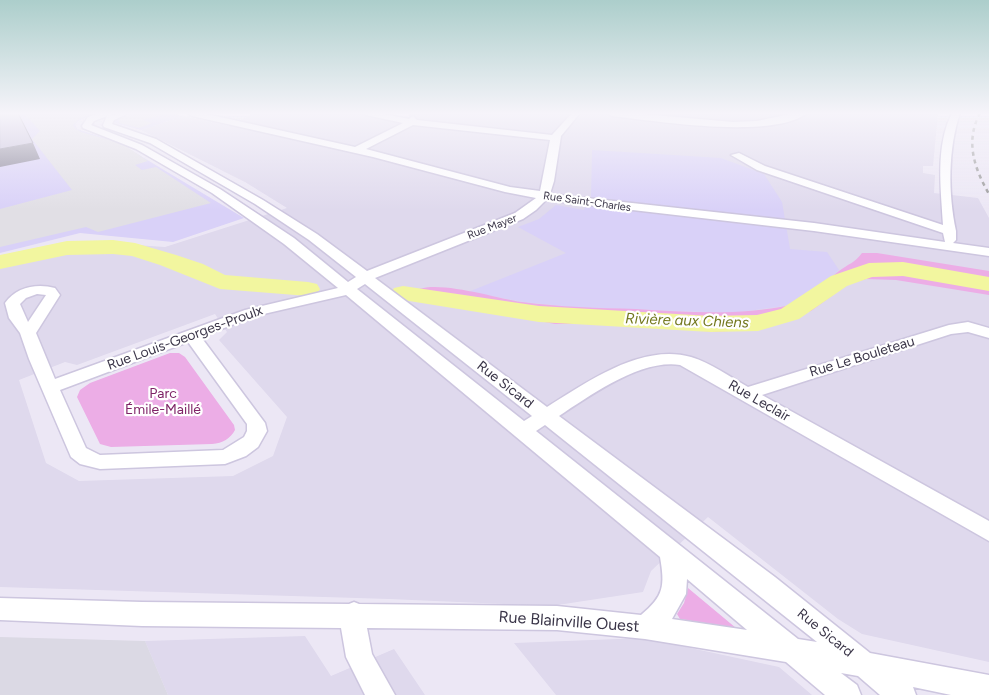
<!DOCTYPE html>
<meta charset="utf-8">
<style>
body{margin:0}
canvas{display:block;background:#ece7f5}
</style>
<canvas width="989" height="695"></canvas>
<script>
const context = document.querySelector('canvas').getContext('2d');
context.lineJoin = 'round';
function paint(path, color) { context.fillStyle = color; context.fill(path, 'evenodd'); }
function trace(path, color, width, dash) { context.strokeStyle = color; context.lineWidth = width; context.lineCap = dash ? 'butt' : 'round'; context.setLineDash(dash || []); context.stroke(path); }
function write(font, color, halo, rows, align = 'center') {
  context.font = font + ' Figtree,sans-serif'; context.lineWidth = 4.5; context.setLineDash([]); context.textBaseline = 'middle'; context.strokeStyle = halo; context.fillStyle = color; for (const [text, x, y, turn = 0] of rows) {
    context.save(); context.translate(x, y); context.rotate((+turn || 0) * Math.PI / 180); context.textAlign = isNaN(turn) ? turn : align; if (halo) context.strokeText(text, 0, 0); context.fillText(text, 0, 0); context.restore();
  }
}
paint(new Path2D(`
 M254 113H381L408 118 410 113H938L933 166H923V173L935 175 934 193 978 198 989 218V662L862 634 838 619 708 517 651 571 643 592 551 606 389 599 0 587V259L76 241 165 247 287 208 245 182 141 130 184 116 229 126ZM215 314 227 332 219 340 287 417 273 456 233 476 79 481 46 463 19 380 65 362 77 365Z
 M305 636 331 676 394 649 425 695H168L145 641Z
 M644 638 779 667 812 695H556L514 643Z`), '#dfd9ed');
paint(new Path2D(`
 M0 113H96L80 120 75 124 77 129 119 143 244 218 173 242 80 233 0 253Z
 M134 113H169L184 116 141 130 115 123 113 120Z
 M592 150 721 158 764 174 782 202 790 249 827 252 839 270 808 298 791 305 733 313 573 307 524 302 468 292 566 253 518 227 539 219 556 205 584 210 591 197Z`), '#d9d1f8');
paint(new Path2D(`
 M0 637 145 641 168 695H0Z`), '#dbd9e4');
paint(new Path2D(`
 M862 253H877L989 271V295L896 280 866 279 847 285 811 311 773 324 743 330 715 332 623 324H555L430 300 420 296 419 289C442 281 496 298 522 302 560 307 598 308 636 309 687 312 739 316 790 305 812 300 822 284 839 271 848 264 855 263 862 253Z
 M170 353H179L185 357 234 425 235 430C230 439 223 443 212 444L111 447 100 444 77 397 80 390 90 383Z
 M688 588 736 628 680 619 677 614 684 603Z`), '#ecade6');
paint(new Path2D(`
 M24 113H92L79 119 73 125 75 128 81 132 121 143 148 161 135 165 142 170 156 167 211 203 98 232 86 227 0 247V209L72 190 32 139 40 131Z
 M138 113H167L143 120 152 123 139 128 119 123V118Z`), '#e1dfe5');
paint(new Path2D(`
 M113 240 135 243 176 255 203 264 225 275 308 282 317 284 320 289 317 294 308 296 220 289 160 265 132 256 113 254 67 255 0 269V255L67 241Z
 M903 262 989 277V291L903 276 872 277 847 286 799 319 758 331 711 332 539 322 403 300 394 298 391 293 394 288 403 286 539 306 711 316 757 315 781 309 831 276 869 263Z`), '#f2f69f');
const minor = new Path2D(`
 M101 113H112L111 115 129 113 114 120 112 124 156 139 263 200 317 234 367 271 515 213 536 198 505 192 373 157 192 116 188 113H202L355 147 403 123 366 115 365 113H379L409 119 413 116 417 120 552 135 572 113H580L561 136 554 181 550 194 814 223 945 242 943 233 757 170 731 155 739 153 765 166 943 225C941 188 935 147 952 113H960C948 149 948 193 956 231V240L953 243 989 248V256L814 231 546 200 536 210 523 219 375 278 547 407C587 382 642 343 691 357 711 363 730 377 748 387L949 325 968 322 989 328V338L968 332 951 334 762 395 989 521V541L680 365C641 359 591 395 559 416L775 577 870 653 989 675V695H951L913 687 916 695H880L858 676 841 673 857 685 861 695H825L786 662 645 639 557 630 367 628 372 654 395 695H365L346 657 341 628 142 626 0 620V598L142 602 349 604 354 602 359 604 557 606 641 615C664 596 665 586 660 557L346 295 255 316 201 337 265 423 267 431 258 447 246 456 225 464 100 469 80 464 71 457 29 359 20 333 9 318 5 303C16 287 37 283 55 288L60 295 36 333 55 379 245 310 338 288 284 244 212 193 136 149 83 128 82 126 88 117ZM107 116 103 125 104 127 150 143 255 204 309 240 356 277 348 282 294 238 220 189 142 145 91 125 94 121ZM413 125 550 140 540 191 510 187 366 149ZM365 284 532 416 524 421 357 289ZM37 294 46 295 28 322 20 304 26 298ZM188 342 247 424V431L244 437 223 450 100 455 86 448 60 390ZM545 425 817 642 798 639 536 431ZM687 579 747 630 672 619 686 594Z
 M608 113H631L733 122 757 121 795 113H807C773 140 655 121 612 116Z`);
trace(minor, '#cdc6df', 3);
paint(minor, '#fff');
trace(new Path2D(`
 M980 113C965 141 974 168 989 194`), '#979797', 2.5, [4, 4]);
paint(new Path2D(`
 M33 143 40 159 0 167V149Z`), '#8a8699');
const building = new Path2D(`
 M0 113H18L33 143 0 149Z`);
paint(building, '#c5bfda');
trace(building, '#8a8699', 1);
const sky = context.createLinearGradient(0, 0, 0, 210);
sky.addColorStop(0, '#accecb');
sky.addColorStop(0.54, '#f6f4fa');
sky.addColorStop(1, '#f6f4fa00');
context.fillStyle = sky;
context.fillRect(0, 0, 989, 210);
write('11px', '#3a3548', '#fff', [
 ["Rue Saint-Charles",587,202,8],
 ["Rue Mayer",492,227,-21]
]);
write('14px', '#3a3548', '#fff', [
 ["Rue Louis-Georges-Proulx",185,338,-20],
 ["Rue Le Bouleteau",862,357,-17],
 ["Rue Sicard",505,385,38],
 ["Rue Leclair",759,401,30],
 ["Rue Sicard",825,633,39]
]);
write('14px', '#7f2467', '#fff', [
 ["Parc",163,394],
 ["Émile-Maillé",163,410]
]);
write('italic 15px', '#73781e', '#fff', [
 ["Rivière aux Chiens",687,321,2]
]);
write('16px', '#3a3548', '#fff', [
 ["Rue Blainville Ouest",569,622,4]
]);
</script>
